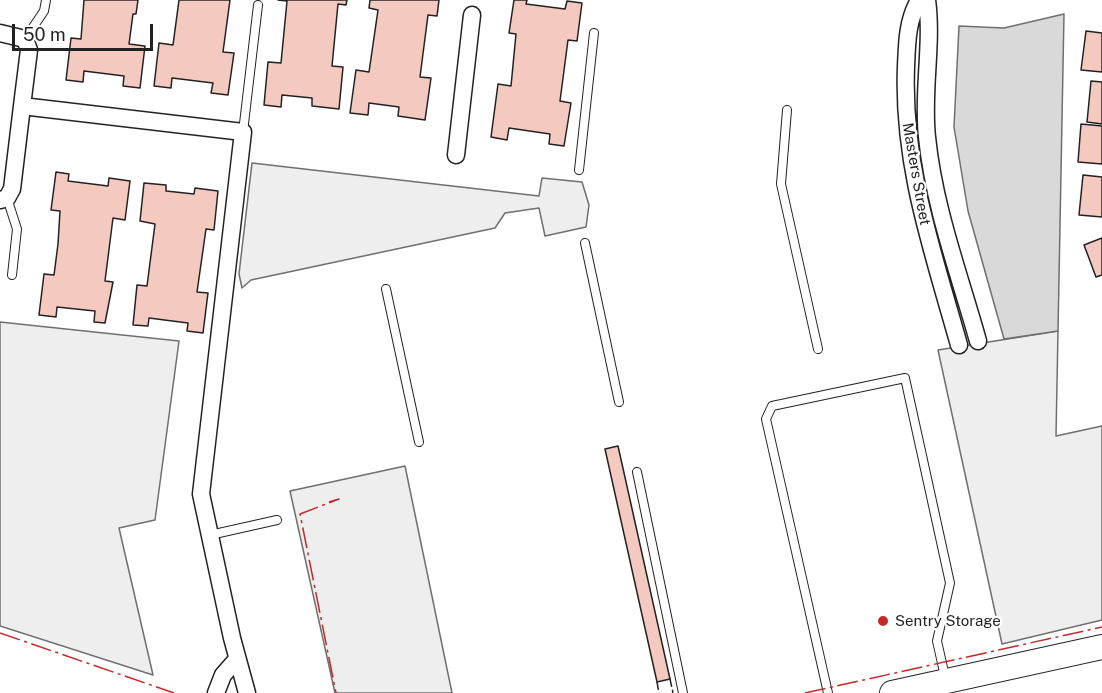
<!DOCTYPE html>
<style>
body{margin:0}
#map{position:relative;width:1102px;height:693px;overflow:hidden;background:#fff;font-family:"Public Sans",sans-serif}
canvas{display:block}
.scale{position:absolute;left:12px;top:24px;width:141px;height:27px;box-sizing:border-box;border:3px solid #222;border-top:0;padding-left:8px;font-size:18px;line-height:21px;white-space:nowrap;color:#222;-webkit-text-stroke:4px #fff;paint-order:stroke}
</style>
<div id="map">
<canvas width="1102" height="693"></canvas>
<div class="scale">50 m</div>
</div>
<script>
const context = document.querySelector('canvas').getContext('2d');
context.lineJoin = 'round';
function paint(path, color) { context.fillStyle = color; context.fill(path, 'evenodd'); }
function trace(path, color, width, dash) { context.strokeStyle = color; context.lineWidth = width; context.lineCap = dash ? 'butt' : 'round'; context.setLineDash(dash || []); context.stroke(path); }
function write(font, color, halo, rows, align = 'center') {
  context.font = font + ' "Public Sans",sans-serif'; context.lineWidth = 4.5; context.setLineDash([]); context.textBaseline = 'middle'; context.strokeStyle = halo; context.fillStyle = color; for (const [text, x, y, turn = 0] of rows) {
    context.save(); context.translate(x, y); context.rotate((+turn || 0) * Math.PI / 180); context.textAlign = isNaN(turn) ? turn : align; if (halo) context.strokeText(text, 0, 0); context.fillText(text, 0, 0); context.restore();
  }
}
const green = new Path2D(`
 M252 163 539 196 542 178 582 182 589 205 586 227 545 236 539 208 505 213 495 228 251 280 242 288 239 274Z
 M0 322 179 341 155 520 119 528 153 675 0 626Z
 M1058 331 1056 436 1102 426V620L1002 644 938 350Z
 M405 466 452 693H335L290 491Z`);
paint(green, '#eee');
trace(green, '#6f6f6f', 1.5);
const water = new Path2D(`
 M1064 14 1058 331 1004 339 968 211 954 127 959 26 1004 28Z`);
paint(water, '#d9d9d9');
trace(water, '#6f6f6f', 1.5);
const building = new Path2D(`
 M84 0H138L136 14H133L129 44 145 46 140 88 123 86 124 76 84 71 83 82 66 80 71 38 81 39Z
 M179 0H230L223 52 234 53 228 95 211 93 213 83 172 78 171 88 154 86 159 43 173 45Z
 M278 0H347L346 5 338 4 332 66 343 67 339 109 312 106V98L282 95 281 107 264 105 268 62 281 63 287 1Z
 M370 0H439L437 16 428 15 420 77 431 78 425 120 398 116 399 107 369 103 368 115 350 113 356 70 369 72 378 10 369 8Z
 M514 0H527L526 4 565 9 567 1 582 3 577 41 568 40 560 101 571 103 564 146 549 144 550 134 509 128 507 140 491 137 498 84 511 86 516 34 509 33Z
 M1086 31 1102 33V72L1081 70Z
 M1091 81 1102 82V124L1087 122Z
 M1081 124 1102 126V164L1078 162Z
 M56 172 69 174 68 181 108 186 109 178 130 181 125 220 113 218 105 281 113 282 105 323 94 322 95 311 57 307 56 317 39 315 44 274 54 275 58 244 60 211 51 210Z
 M1083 175 1102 177V217L1079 215Z
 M144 183 166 185V191L194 194 195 188 218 191 214 230 206 229 197 292 208 293 203 333 187 331 188 323 149 318 148 326 133 325 137 285 147 286 155 224 140 221Z
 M1102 238V275L1096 277 1084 245Z
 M618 446 670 679 657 682 605 449Z`);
paint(building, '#f3c9c0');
trace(building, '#222', 1.5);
const lane = new Path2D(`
 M25 39 44 11 46 0
 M787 110 781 184 818 349
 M243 132 258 5
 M579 170 594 33
 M7 198 17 229 12 275
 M585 243 619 402
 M386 289 419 442
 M637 472 683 693
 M210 535 277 520
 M828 693 766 419 772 406 905 378 950 583 937 641 946 681`);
const street = new Path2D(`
 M919 0C907 21 907 43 906 67 902 165 933 252 959 345
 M927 0C933 45 922 91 927 137 934 207 959 273 978 341
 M0 33 25 39 29 50 22 106
 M456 155 472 15
 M0 200 7 198 12 189 22 106 243 132 201 494 232 638 247 693
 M216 693 223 675 237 659`);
const secondary = new Path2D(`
 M892 693 1102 647`);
trace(lane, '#222', 10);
trace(street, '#222', 19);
trace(secondary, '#222', 26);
trace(lane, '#fff', 8);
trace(street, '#fff', 16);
trace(secondary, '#fff', 24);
trace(new Path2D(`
 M670 679 673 693
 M657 682 659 693`), '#222', 1.5, [8, 3]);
trace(new Path2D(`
 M329 502 339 499 300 514 336 693
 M0 633 174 693
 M805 693 1102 627`), '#c62828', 1.5, [21, 4.5, 3, 4.5]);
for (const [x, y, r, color] of [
 [883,621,6,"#c62828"]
]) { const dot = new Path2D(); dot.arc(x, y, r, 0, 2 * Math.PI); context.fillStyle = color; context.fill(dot); trace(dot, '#fff', 2); }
write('15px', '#222', '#fff', [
 ["Masters Street",916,174,80]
]);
write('15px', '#222', '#fff', [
 ["Sentry Storage",895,621]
], 'left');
</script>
